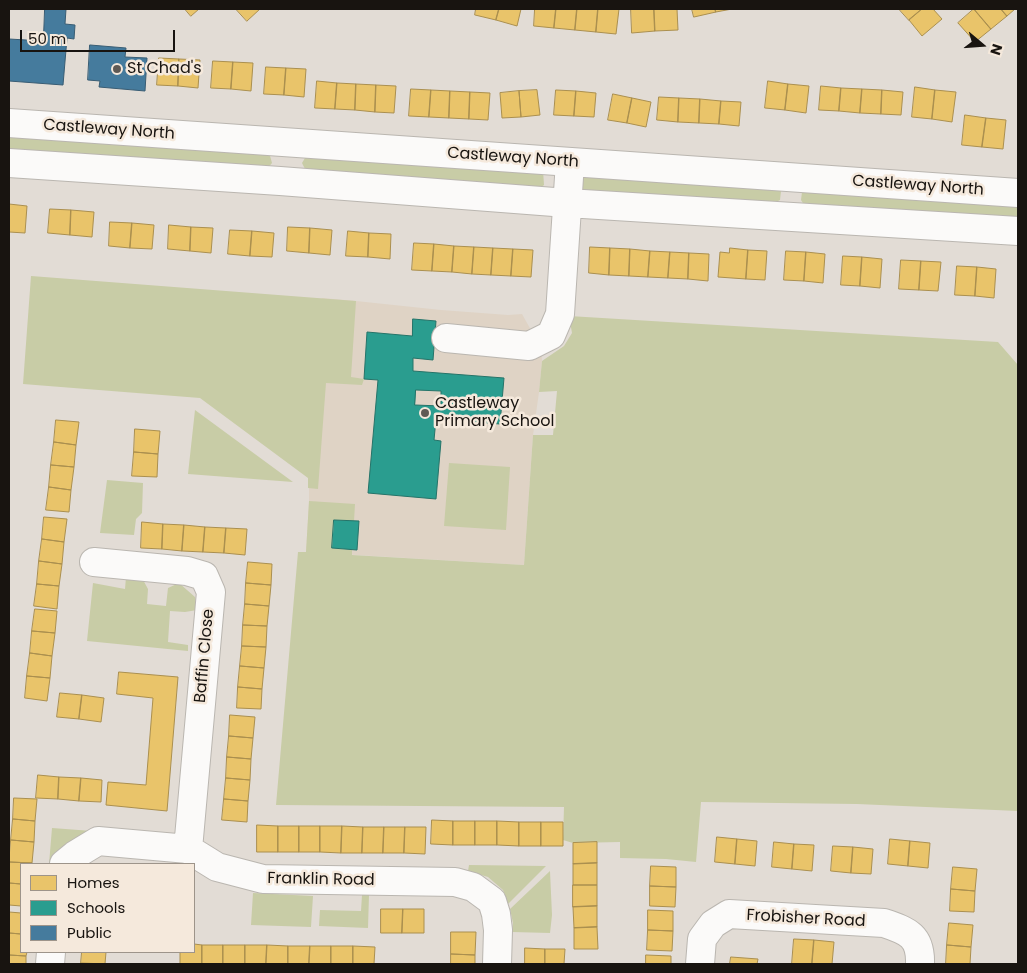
<!DOCTYPE html>
<style>
body{margin:0}
#map{position:relative;width:1027px;height:973px;overflow:hidden;background:#e2dcd5;font-family:Poppins,sans-serif}
canvas{display:block}
.frame{position:absolute;inset:0;border:10px solid #181410;pointer-events:none}
.legend{position:absolute;left:20px;top:863px;width:175px;height:90px;box-sizing:border-box;background:#f5e9dc;border:1px solid #9d948a;margin:0;padding:6px 9px;list-style:none;font-size:15px;color:#181410}
.legend li{display:flex;align-items:center;gap:10px;height:25px}
.legend b{width:25px;border:1px solid #9d948a}
.north{position:absolute;left:957px;top:20px;width:50px;height:50px;-webkit-text-stroke:4px #f5e9dc;paint-order:stroke;rotate:108deg;font-size:14px;font-weight:700;line-height:20px;text-align:center;color:#181410}
.north::after{content:'';display:block;margin:auto;width:18px;height:22px;background:#181410;clip-path:polygon(50% 0,100% 100%,50% 72%,0 100%)}
.scale{position:absolute;left:20px;top:30px;width:155px;height:22px;box-sizing:border-box;border:2px solid #181410;border-top:0;padding-left:6px;font-size:15px;line-height:18px;white-space:nowrap;color:#181410;-webkit-text-stroke:4px #f5e9dc;paint-order:stroke}
</style>
<div id="map">
<canvas width="1027" height="973"></canvas>
<div class="frame"></div>
<ul class="legend">
<li><b style="height:14px;background:#e9c46a"></b>Homes</li>
<li><b style="height:14px;background:#2a9d8f"></b>Schools</li>
<li><b style="height:14px;background:#457b9d"></b>Public</li>
</ul>
<div class="north">N</div>
<div class="scale">50 m</div>
</div>
<script>
const context = document.querySelector('canvas').getContext('2d');
context.lineJoin = 'round';
function paint(path, color) { context.fillStyle = color; context.fill(path, 'evenodd'); }
function trace(path, color, width, dash) { context.strokeStyle = color; context.lineWidth = width; context.lineCap = dash ? 'butt' : 'round'; context.setLineDash(dash || []); context.stroke(path); }
function write(font, color, halo, rows, align = 'center') {
  context.font = font + ' Poppins,sans-serif'; context.lineWidth = 5; context.setLineDash([]); context.textBaseline = 'middle'; context.strokeStyle = halo; context.fillStyle = color; for (const [text, x, y, turn = 0] of rows) {
    context.save(); context.translate(x, y); context.rotate((+turn || 0) * Math.PI / 180); context.textAlign = isNaN(turn) ? turn : align; if (halo) context.strokeText(text, 0, 0); context.fillText(text, 0, 0); context.restore();
  }
}
paint(new Path2D(`
 M322 298 356 301 441 310 508 315 522 314 541 348 542 361 539 392 533 435 524 565 306 552 309 502V478Z`), '#dfd3c5');
paint(new Path2D(`
 M9 133 269 152 272 163 266 170 9 152Z
 M308 153 543 170 544 185 539 189 307 173 302 163Z
 M585 173 773 186 781 191 780 200 770 205 583 194 581 179Z
 M802 192 1018 201V224L806 208 801 200Z
 M31 276 356 301 351 377 364 379 362 385 326 383 318 489 308 488V478L200 398 23 384Z
 M569 316 998 342 1018 365V811L857 804 701 802 696 862 666 859 620 858V842L573 843 563 840 564 807 276 805 298 552H306L309 501 355 504 354 521 334 520 332 548 352 550V555L524 565 533 435H553L557 391 539 392 542 361 564 346 572 333Z
 M195 410 293 482 188 474Z
 M449 463 510 467 506 530 444 526Z
 M107 480 143 483 142 513 136 519 134 535 100 533Z
 M126 577 142 578 148 589 147 604 166 606 168 588 179 583 195 597 197 610 185 612 170 611 168 642 188 645V651L87 641 93 583 125 589Z
 M52 828 92 831 56 855 49 864Z
 M469 865 546 866 508 904 503 890 488 877 468 871Z
 M550 871 552 915 550 933 512 932 513 923 510 909Z
 M253 893 313 896 311 927 251 925Z
 M362 895H369L368 928 319 926 320 910 361 911Z`), '#c8cca6');
const homes = new Path2D(`
 M185 9H199L191 16Z
 M236 9H260L247 21Z
 M476 9H499L496 20 475 15Z
 M499 9H521L517 26 496 20Z
 M535 9H556L554 28 534 26Z
 M556 9H577L575 30 554 28Z
 M577 9H598L596 32 575 30Z
 M598 9H619L616 34 596 32Z
 M631 9H654L655 31 632 33Z
 M654 9H677L678 30 655 31Z
 M692 9H715L716 12 694 17Z
 M715 9H732L716 12Z
 M899 9H922L909 20Z
 M922 9H933L942 19 922 36 909 20Z
 M974 9H1001L1007 16 991 29Z
 M974 9 991 29 975 42 958 23Z
 M1001 9H1015L1007 16Z
 M159 58 179 59 178 86 157 85Z
 M179 59 200 60 198 88 178 86Z
 M213 61 233 62 231 89 211 88Z
 M233 62 253 63 251 91 231 89Z
 M266 67 286 68 284 95 264 94Z
 M286 68 306 69 304 97 284 95Z
 M317 81 337 83 335 109 315 108Z
 M768 81 788 84 785 110 765 108Z
 M337 83 356 84 355 110 335 109Z
 M356 84 376 85 375 112 355 110Z
 M788 84 809 86 806 113 785 110Z
 M376 85 396 86 394 113 375 112Z
 M821 86 841 88 839 111 819 110Z
 M915 87 935 90 932 119 912 117Z
 M841 88 862 89 860 113 839 111Z
 M411 89 431 90 429 117 409 116Z
 M862 89 882 90 881 114 860 113Z
 M431 90 450 91 449 118 429 117Z
 M537 90 540 115 521 117 519 91Z
 M556 90 576 91 574 116 554 115Z
 M882 90 903 92 901 115 881 114Z
 M935 90 956 92 952 122 932 119Z
 M450 91 470 92 469 119 449 118Z
 M519 91 521 117 502 118 500 93Z
 M576 91 596 93 594 117 574 116Z
 M470 92 490 93 488 120 469 119Z
 M613 94 632 98 627 123 608 120Z
 M659 97 679 98 678 122 657 120Z
 M632 98 651 102 646 127 627 123Z
 M679 98 700 99 699 123 678 122Z
 M700 99 721 101 719 124 699 123Z
 M721 101 741 102 739 126 719 124Z
 M965 115 986 118 982 147 962 145Z
 M986 118 1006 120 1003 149 982 147Z
 M9 204 27 206 25 233 9 232Z
 M50 209 71 210 70 235 48 233Z
 M71 210 94 212 92 237 70 235Z
 M110 222 132 223 130 248 109 246Z
 M132 223 154 225 152 249 130 248Z
 M169 225 191 227 190 251 168 249Z
 M191 227 213 228 211 253 190 251Z
 M288 227 310 228 309 253 287 251Z
 M310 228 332 230 330 255 309 253Z
 M230 230 252 231 250 256 228 254Z
 M252 231 274 233 272 257 250 256Z
 M348 231 369 233 368 257 346 256Z
 M369 233 391 234 390 259 368 257Z
 M414 243 434 244 432 271 412 270Z
 M434 244 454 246 452 272 432 271Z
 M454 246 474 247 472 274 452 272Z
 M474 247 493 248 491 275 472 274Z
 M590 247 610 248 609 275 589 273Z
 M493 248 513 249 511 276 491 275Z
 M610 248 630 249 629 276 609 275Z
 M730 248 748 250 746 279 718 277 720 252 729 253Z
 M513 249 533 250 531 277 511 276Z
 M630 249 650 251 648 277 629 276Z
 M748 250 767 251 765 280 746 279Z
 M650 251 670 252 668 278 648 277Z
 M786 251 806 252 804 281 784 280Z
 M670 252 689 253 688 279 668 278Z
 M806 252 825 254 823 283 804 281Z
 M689 253 709 254 708 281 688 279Z
 M843 256 862 257 860 286 841 285Z
 M862 257 882 259 880 288 860 286Z
 M901 260 921 261 919 290 899 289Z
 M921 261 941 262 938 291 919 290Z
 M957 266 977 267 975 296 955 295Z
 M977 267 996 269 994 298 975 296Z
 M56 420 79 422 76 445 54 442Z
 M135 429 160 431 158 454 134 452Z
 M54 442 76 445 74 467 51 465Z
 M134 452 158 454 157 477 132 476Z
 M51 465 74 467 71 490 49 487Z
 M49 487 71 490 69 512 46 510Z
 M44 517 67 519 64 542 42 539Z
 M142 522 163 524 162 549 141 548Z
 M163 524 184 525 182 551 162 549Z
 M184 525 205 527 203 552 182 551Z
 M205 527 226 528 224 553 203 552Z
 M226 528 247 529 245 555 224 553Z
 M42 539 64 542 62 564 39 561Z
 M39 561 62 564 59 586 37 584Z
 M248 562 272 564 271 585 246 583Z
 M246 583 271 585 269 606 245 604Z
 M37 584 59 586 57 609 34 606Z
 M245 604 269 606 267 626 243 625Z
 M35 609 57 611 55 633 32 631Z
 M243 625 267 626 266 647 242 646Z
 M32 631 55 633 52 656 30 653Z
 M242 646 266 647 264 668 240 666Z
 M30 653 52 656 50 678 27 676Z
 M240 666 264 668 262 689 238 687Z
 M119 672 178 677 167 811 106 805 108 782 146 785 153 698 117 694Z
 M27 676 50 678 47 701 25 698Z
 M238 687 262 689 261 709 237 708Z
 M60 693 82 695 79 719 57 717Z
 M82 695 104 698 101 722 79 719Z
 M230 715 255 717 253 738 229 736Z
 M229 736 253 738 251 759 227 757Z
 M227 757 251 759 250 780 226 778Z
 M38 775 59 777 58 799 36 798Z
 M59 777 81 778 79 801 58 799Z
 M81 778 102 780 101 802 79 801Z
 M226 778 250 780 248 801 224 799Z
 M14 798 37 799 35 821 13 819Z
 M224 799 248 801 247 822 222 820Z
 M13 819 35 821 34 842 11 840Z
 M432 820 453 821V845L431 844Z
 M453 821H475V845H453Z
 M475 821H497V845H475Z
 M497 821 519 822V846L497 845Z
 M519 822H541V846H519Z
 M541 822H563V846H541Z
 M257 825 278 826V852H257Z
 M278 826H299V852H278Z
 M299 826H320V852H299Z
 M320 826H342L341 853 320 852Z
 M342 826 363 827 362 853H341Z
 M363 827H384L383 853H362Z
 M384 827H405L404 853H383Z
 M405 827H426L425 854 404 853Z
 M717 837 737 839 735 864 715 862Z
 M737 839 757 841 755 866 735 864Z
 M890 839 910 841 908 866 888 864Z
 M11 840 34 842 32 863 9 862Z
 M910 841 930 843 928 868 908 866Z
 M597 842V863L573 864V843Z
 M774 842 794 844 792 869 772 867Z
 M794 844 814 845 812 871 792 869Z
 M833 846 853 847 851 873 831 871Z
 M853 847 873 849 871 874 851 873Z
 M9 862 32 863 21 864V884L9 883Z
 M597 863V885H573V864Z
 M651 866 676 867V887L650 886Z
 M953 867 977 869 975 891 951 889Z
 M9 883 21 884V906L9 905Z
 M573 885H597V906L573 907Z
 M650 886 676 887 675 907 650 906Z
 M951 889 975 891 974 912 950 911Z
 M597 906V927L574 928 573 907Z
 M381 909H403L402 933H381Z
 M403 909H424V933H402Z
 M648 910 673 911V931L648 930Z
 M9 912 21 913V934L9 933Z
 M949 923 973 925 971 947 947 945Z
 M597 927 598 949H574V928Z
 M648 930 673 931 672 951 647 950Z
 M451 932H476L475 955 451 954Z
 M9 933 21 934V952H27L26 956 9 955Z
 M794 939 814 940 812 964H792Z
 M814 940 834 942 832 964H812Z
 M194 944 202 945V964H180V952H194Z
 M202 945H223V964H202Z
 M223 945H245V964H223Z
 M245 945H267L266 964H245Z
 M267 945 288 946V964H266Z
 M947 945 971 947 970 964H946Z
 M288 946H310L309 964H288Z
 M310 946H331V964H309Z
 M331 946H353V964H331Z
 M353 946 375 947 374 964H353Z
 M525 948 545 949V964H525Z
 M545 949H565L564 964H545Z
 M82 952H106L105 964 81 963Z
 M451 954 475 955V964H451Z
 M9 955 26 956V964H9Z
 M646 955 671 956V964H646Z
 M731 957 758 959 757 964H730Z`);
paint(homes, '#e9c46a');
trace(homes, '#aa8f4f', 1);
const schools = new Path2D(`
 M413 319 436 321 433 360 413 358V371L504 378 500 424 436 419 434 440 441 441 436 499 368 493 378 380 364 379 367 332 412 336ZM416 390 441 391V406L415 405Z
 M334 520 359 521 357 550 332 548Z`);
paint(schools, '#2a9d8f');
trace(schools, '#257469', 1);
const public = new Path2D(`
 M45 9H66L65 24 75 25 74 39 67 38 63 85 9 81V39L43 41Z
 M90 45 126 48 125 57 147 58 145 91 99 87 100 81 88 80Z`);
paint(public, '#457b9d');
trace(public, '#385c73', 1);
const minor = new Path2D(`
 M9 123 1018 193
 M9 163 280 181 567 203 1018 231
 M446 338 529 346 551 335 560 314 570 162
 M94 562 187 571 204 576 211 592 188 849
 M64 864 75 855 98 841 188 849 217 867 263 879 455 882 473 887 492 901 496 914 498 930 497 964
 M50 964 51 952
 M700 964 702 939 713 924 729 914 884 923C908 931 921 936 920 964`);
trace(minor, '#bab6b0', 30);
trace(minor, '#fbfaf9', 28);
for (const [x, y, r, color] of [
 [117,69,5,"#5f5a55"],
 [425,413,5,"#5f5a55"]
]) { const dot = new Path2D(); dot.arc(x, y, r, 0, 2 * Math.PI); context.fillStyle = color; context.fill(dot); trace(dot, '#f5e9dc', 2); }
write('16px', '#181410', '#f5e9dc', [
 ["St Chad's",127,69],
 ["Castleway",435,404],
 ["Primary School",435,422]
], 'left');
write('16px', '#181410', '#f5e9dc', [
 ["Castleway North",109,130,4],
 ["Castleway North",513,158,4],
 ["Castleway North",918,186,4],
 ["Baffin Close",205,656,-85],
 ["Franklin Road",321,880,1],
 ["Frobisher Road",806,919,3]
]);
</script>
